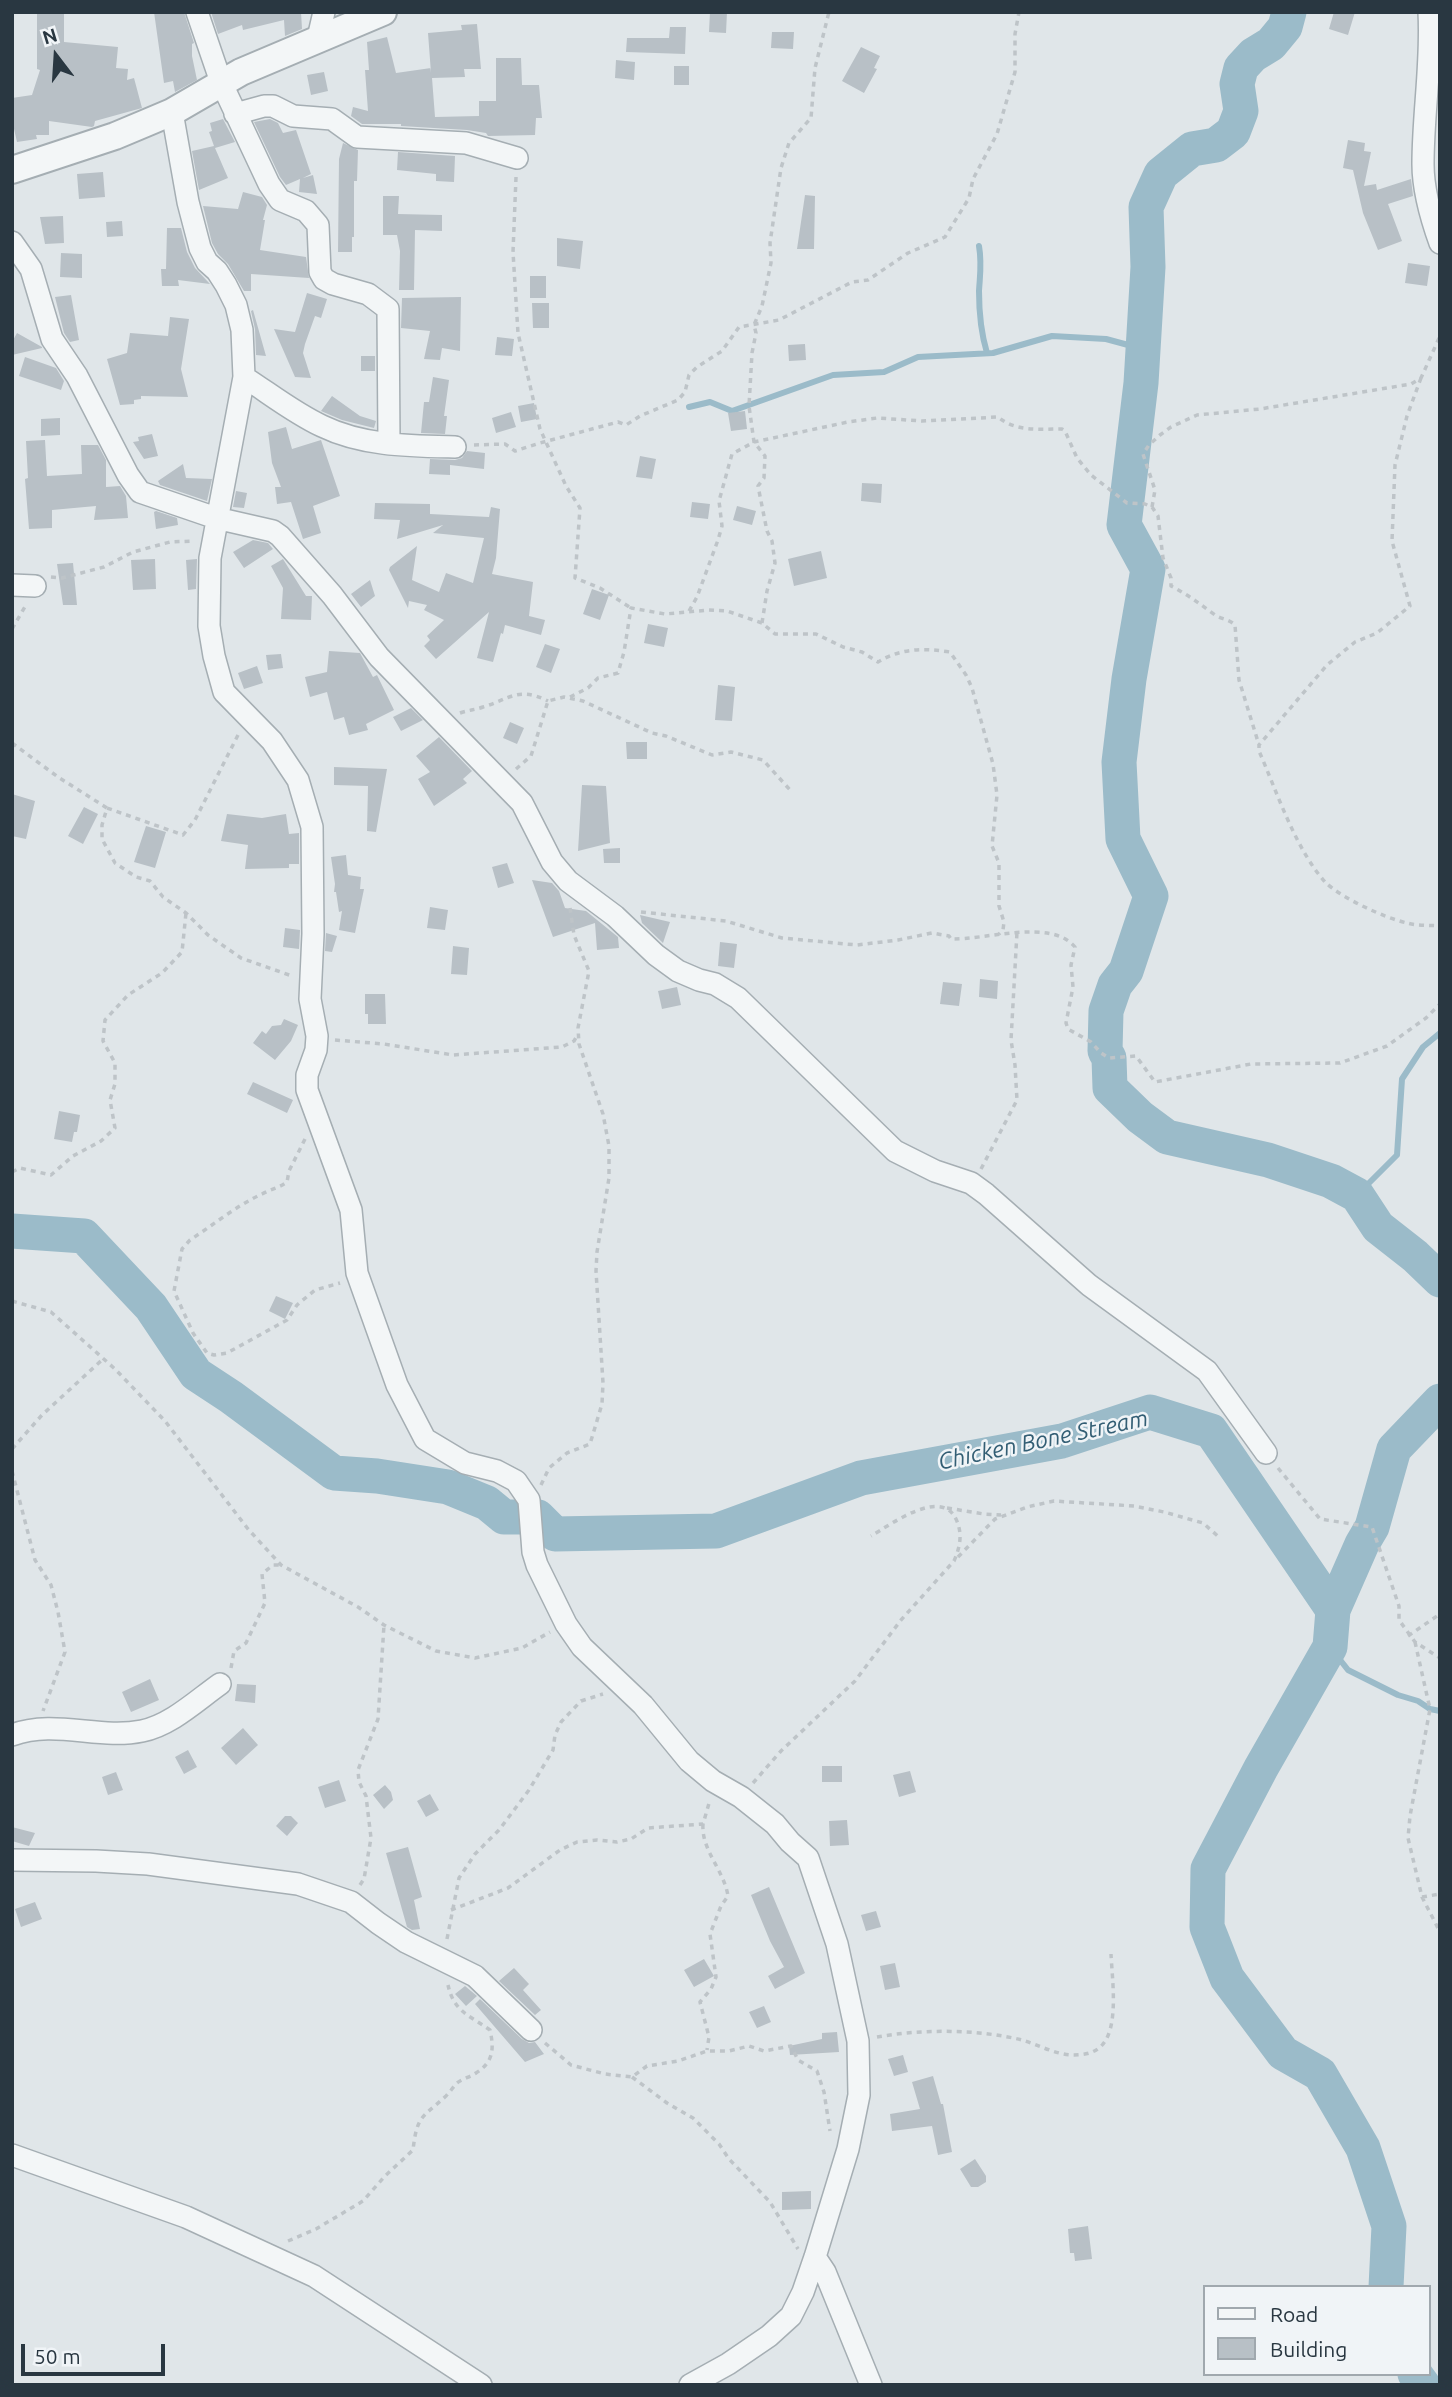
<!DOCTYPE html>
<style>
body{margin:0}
#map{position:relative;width:1452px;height:2397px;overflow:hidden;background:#e0e6e9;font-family:Ubuntu,sans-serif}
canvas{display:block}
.frame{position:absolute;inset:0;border:14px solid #293741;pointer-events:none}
.legend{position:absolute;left:1203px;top:2285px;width:228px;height:91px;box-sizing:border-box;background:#f0f4f7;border:2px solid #a0a8ae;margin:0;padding:9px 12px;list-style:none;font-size:21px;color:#293741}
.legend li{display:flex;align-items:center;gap:14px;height:35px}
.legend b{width:35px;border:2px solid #a0a8ae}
.north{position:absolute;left:21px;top:21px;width:70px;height:70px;-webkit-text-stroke:5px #f0f4f7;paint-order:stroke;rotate:343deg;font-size:19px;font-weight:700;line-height:28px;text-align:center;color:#293741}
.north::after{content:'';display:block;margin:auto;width:24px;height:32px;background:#293741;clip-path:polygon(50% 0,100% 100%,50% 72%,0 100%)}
.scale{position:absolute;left:21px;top:2344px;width:144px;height:32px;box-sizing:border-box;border:4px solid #293741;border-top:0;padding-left:9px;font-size:21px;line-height:24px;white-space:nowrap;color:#293741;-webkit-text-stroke:5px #f0f4f7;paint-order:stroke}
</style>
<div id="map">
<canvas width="1452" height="2397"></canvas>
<div class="frame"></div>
<ul class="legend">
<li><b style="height:9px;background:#f3f6f7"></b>Road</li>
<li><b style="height:19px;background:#b8c0c6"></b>Building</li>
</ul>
<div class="north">N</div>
<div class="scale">50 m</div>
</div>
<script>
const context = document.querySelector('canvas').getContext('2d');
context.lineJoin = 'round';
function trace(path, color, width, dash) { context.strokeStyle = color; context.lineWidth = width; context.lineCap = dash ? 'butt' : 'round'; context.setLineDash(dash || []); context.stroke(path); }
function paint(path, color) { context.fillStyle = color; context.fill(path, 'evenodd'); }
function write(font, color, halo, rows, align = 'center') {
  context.font = font + ' Ubuntu,sans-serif'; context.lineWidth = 5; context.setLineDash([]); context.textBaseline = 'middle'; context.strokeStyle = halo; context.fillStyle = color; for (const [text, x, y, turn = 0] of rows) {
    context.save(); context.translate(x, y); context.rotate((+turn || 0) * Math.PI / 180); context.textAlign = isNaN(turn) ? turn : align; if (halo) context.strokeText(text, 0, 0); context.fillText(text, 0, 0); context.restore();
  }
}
trace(new Path2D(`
 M979 246C982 263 980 274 979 291 979 312 981 333 987 353
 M689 407 710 402 732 411 833 375 884 372 918 357 993 353 1052 336 1106 339 1143 349
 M1357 1195 1397 1155 1402 1079 1423 1047 1440 1033
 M1330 1647 1348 1670 1398 1695 1418 1701 1430 1709 1440 1711`), '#9bbbc9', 6);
trace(new Path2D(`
 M1289 12 1285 27 1271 44 1253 55 1241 68 1237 84 1241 111 1233 132 1216 145 1192 149 1161 174 1146 207 1148 267 1141 383 1124 525 1148 569 1129 679 1119 762 1123 839 1151 896 1126 971 1115 985 1106 1011 1105 1051 1109 1058 1110 1088 1140 1117 1167 1137 1268 1160 1331 1181 1357 1195 1378 1227 1415 1256 1440 1280
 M12 1231 84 1236 151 1307 196 1374 231 1397 334 1473 377 1476 448 1487 487 1503 504 1517H538L555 1534 716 1531 861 1478 1062 1441 1150 1412 1211 1431 1333 1610 1330 1647 1261 1768 1208 1869 1207 1927 1227 1978 1283 2053 1320 2074 1363 2148 1389 2226 1386 2287
 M1333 1610 1362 1544 1372 1527 1394 1449 1440 1401
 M1415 2374 1423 2385`), '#9bbbc9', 35);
paint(new Path2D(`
 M37 12H64V42L118 47 116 68 128 69 127 80 134 78 142 108 95 121 94 126 92 127 49 121V135H36L37 139 17 142 12 120V98L32 95 40 70 37 69Z
 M154 12H184L194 43 192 44V56L197 80 175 92 173 81 164 83Z
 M211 12H301L302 29 285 36 284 20 243 30 242 25 218 34Z
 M710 12H727L726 33 709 32Z
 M1334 12H1355L1348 35 1329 29Z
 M477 24 481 69H464L465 77 432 78 435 117 479 116V101H496V58H521L522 85H539L542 118H536L535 135 488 136 486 133 467 130 401 126V124H362L351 116 353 107 368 111 365 70H369L367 42 387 37 396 73 431 68V73L428 33 462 30 461 25Z
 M670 27H686L685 54 626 52 627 38H669Z
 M772 32H794L793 49 771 48Z
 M861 47 880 56 874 68 877 69 864 93 842 81Z
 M616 60 635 62 634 80 615 78Z
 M674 66H689V85H674Z
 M324 72 328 91 311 95 307 75Z
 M223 119 235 142 215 148 228 178 199 190 192 151 214 146 209 132 212 131 210 123Z
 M270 119 278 123 283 133 296 130 311 174 303 178 313 175 317 194 299 192 300 179 286 185 280 177 254 122Z
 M1348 140 1365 143 1364 151 1371 152 1364 186 1376 184 1377 190 1411 179 1413 196 1388 204 1402 241 1378 250 1363 213 1353 170 1343 168Z
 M343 143 358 150 357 181H354V237H352V252H338L339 159Z
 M398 152 455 156 454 182 436 181V174L397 170Z
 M103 172 105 197 79 199 77 174Z
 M243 192 262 197 267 205 263 220H265L260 250 306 257 309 278 251 274V291H244L228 264 218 254 212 243 203 206 238 209Z
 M805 195 815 196 814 249H797Z
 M383 196H399L398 214 442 215V231L415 230 414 290H399L400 251 397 235H383Z
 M63 216 64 243 45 244 40 217Z
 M122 221 123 236 107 237 106 222Z
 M167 228H181L187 252 195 268 210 284 178 280 179 286H162L161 269H166Z
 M557 238 583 241 580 269 557 266Z
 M61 253 82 254V278L60 277Z
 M1408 263 1430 266 1427 286 1405 283Z
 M530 276H546V298H530Z
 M307 293 327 299 321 318 315 316 305 344 303 353 311 378 295 377 274 329 295 332Z
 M71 295 79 340 70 342 64 333 55 297Z
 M461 297 460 351 442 348 440 360 424 359 430 331 401 328 402 298Z
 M532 303H549V328H533Z
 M253 310 266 356 256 355 255 329 251 311Z
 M170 317 189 319 181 369 188 397 141 396V399L134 400V404L120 405 107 359 127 353 130 333 168 336Z
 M17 333 42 347V348L12 355V342Z
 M497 337 514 339 512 356 495 355Z
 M805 344 806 360 789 361 788 345Z
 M361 356H375V371H361Z
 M25 357 56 368 64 381 61 390 19 376Z
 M433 377 449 380 444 416H447L445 434 421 433 424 402H429Z
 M332 396 360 416 376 421 374 428 342 420 321 411Z
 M534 403 537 419 521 422 518 406Z
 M745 411 747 429 731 431 728 413Z
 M511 412 516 427 496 433 492 418Z
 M60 418V435L41 436V419Z
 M286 427 292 449 321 440 340 496 313 506 321 533 303 539 291 502 277 504 275 487H281L272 463 268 432Z
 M152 434 158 456 144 459 133 442 139 441 138 437Z
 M45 440 47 476 82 474 81 445H98L106 460V487L120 486 126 496 128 518 94 520 96 506 52 510V528L29 529 25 479 28 478 26 441Z
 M467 451 485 453 484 469 450 465V475L429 474 430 459 455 460 462 458Z
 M640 456 656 459 652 479 636 477Z
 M183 464 186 478 212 479 207 501 160 485 158 481Z
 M862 483 882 484 881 503 861 501Z
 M236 491 247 493 244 508 233 507Z
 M692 502 710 504 708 519 690 517Z
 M375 503 430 504V514L489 517 491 507 500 509 496 558 492 574 533 582 529 616 545 620 541 635 505 625 503 634 501 633 493 662 477 658 489 612 436 659 424 646 430 640 427 636 444 620 424 610 427 605 409 601 408 608 389 570 390 567 417 546 412 580 439 592 446 573 473 583 484 538 433 533 443 525 397 539 400 520 374 519Z
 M737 506 756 511 752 525 733 520Z
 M156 511 177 518 178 525 156 529 154 512Z
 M253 540 268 543 273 549 244 568 233 552Z
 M821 551 827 578 794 586 788 559Z
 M155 559 156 589 133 590 131 560Z
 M197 559 196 589 188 590 186 560Z
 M283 559 306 596H312L311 620 281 619 283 588 271 566Z
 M73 563 77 605H63L57 564Z
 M370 580 375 596 361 607 351 594Z
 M592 589 609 595 600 620 583 614Z
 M648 624 668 628 664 647 644 643Z
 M545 644 560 649 551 673 536 667Z
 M329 651 360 653 373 677 377 675 394 710 366 724 368 730 349 735 344 717 334 720 327 692 310 697 305 677 327 672Z
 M281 654 283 668 268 670 266 655Z
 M257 666 263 683 244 689 238 673Z
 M718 685 735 687 732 721 715 720Z
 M411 708 423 720 401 731 393 717Z
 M510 722 524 728 517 744 503 738Z
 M439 737 472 771 463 779 467 783 434 806 418 779 430 772 416 756Z
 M626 742H647V759H627Z
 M334 767 387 769 376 832 367 831 368 786 334 785Z
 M582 785 606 786 610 843 578 851Z
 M12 794 35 801 26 839 12 836Z
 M84 807 98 814 83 844 68 836Z
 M227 814 262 818 286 814 289 834 299 833V864H289V868L245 869 248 845 221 841Z
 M146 826 166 832 155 868 134 862Z
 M620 848V863H604L603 849Z
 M346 855 348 875 361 877 360 889H364L355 933 339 930 342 911 339 912 336 892H334L335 884 331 857Z
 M507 863 514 883 498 888 492 867Z
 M532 880 552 883 559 891 565 908 586 911 618 937 619 948 597 950 595 923 553 937Z
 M430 907 448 910 445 930 427 928Z
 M640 915 670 922 663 943 642 923Z
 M285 928 300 930 299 949 283 947Z
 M326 933 337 936 332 952 325 951Z
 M720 942 737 944 734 968 718 966Z
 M453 946 469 948 467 975 451 974Z
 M980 979 998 981 997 999 979 997Z
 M943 982 962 984 959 1006 940 1004Z
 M677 987 681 1005 662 1009 658 991Z
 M365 994H385L386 1024H368V1014H365Z
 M284 1019 298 1025 291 1041 275 1060 253 1043 262 1031 266 1034 272 1026 281 1025Z
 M253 1082 293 1100 287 1113 247 1094Z
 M59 1111 80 1115 77 1132H74L72 1142 54 1139Z
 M276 1296 293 1303 285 1319 269 1311Z
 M150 1679 159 1700 131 1712 122 1692Z
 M237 1684 256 1685 255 1703 235 1701Z
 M243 1728 258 1745 236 1765 221 1748Z
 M188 1750 197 1767 184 1774 175 1757Z
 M822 1766H842V1782H822Z
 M910 1771 916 1792 899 1797 893 1775Z
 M116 1772 123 1790 108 1795 102 1777Z
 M339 1780 346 1801 325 1808 318 1787Z
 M385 1785 391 1792 393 1800 384 1809 373 1795Z
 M430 1794 439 1810 426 1817 417 1801Z
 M285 1816H291L298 1823 287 1836 276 1826Z
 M847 1820 849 1845 830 1846 829 1821Z
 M12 1827 35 1833 29 1846 12 1841Z
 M408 1847 422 1897 414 1900 420 1929 412 1930 407 1927 386 1853Z
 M769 1887 805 1973 775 1989 768 1976 784 1967 770 1941 751 1895Z
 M35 1902 42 1919 21 1927 15 1909Z
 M876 1911 881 1927 866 1931 861 1915Z
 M704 1959 714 1976 694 1987 684 1970Z
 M895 1963 900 1987 885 1990 880 1966Z
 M514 1968 529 1984 523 1990 541 2010 535 2015 499 1981Z
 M465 1986 477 1996 466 2006 455 1994Z
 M480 1999 522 2039 529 2043 535 2042 544 2054 525 2062 475 2004Z
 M764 2006 771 2022 757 2028 749 2012Z
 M837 2032 839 2052 790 2055 789 2046 822 2039V2033Z
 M903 2055 908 2072 894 2076 888 2059Z
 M933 2076 941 2104H943L952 2152 938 2155 932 2126 892 2131 890 2114 920 2109 912 2082Z
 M975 2159 986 2176V2182L978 2187H971L960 2169Z
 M811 2191V2209L782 2210V2192Z
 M1088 2226 1092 2259 1075 2261 1074 2253H1070L1068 2229Z`), '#b8c0c6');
const minor = new Path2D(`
 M197 12 221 82 269 184 280 200 306 211 318 225 320 272 324 279 333 284 368 294 388 309 389 443
 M1429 12C1432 63 1423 113 1423 164 1423 191 1431 218 1440 243
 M318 38 324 12
 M172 112 188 202 200 248 207 262 217 271 226 285 236 305 242 330 244 377 210 558 209 626 214 656 224 692 272 741 298 780 312 827 313 934 310 999 317 1036 316 1050 307 1075V1090L351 1210 357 1273 397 1385 425 1439 465 1463 497 1471 516 1481 529 1500 533 1552 537 1565 566 1624 582 1647 643 1705 689 1761 713 1781 741 1797 775 1824 790 1842 808 1858 837 1944 858 2041 859 2095 848 2149 815 2257 803 2292 791 2316 769 2336 728 2364 690 2385
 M235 114 264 106H273L293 116 332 119 357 137 466 143 517 158
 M12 242 31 269 52 339 77 376 128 475 140 492 216 518 273 531 280 536 332 595 379 657 522 803 552 862 568 881 615 916 656 955 678 971 699 980 715 984 738 998 895 1151 935 1171 971 1183 986 1194 1089 1285 1207 1371 1266 1453
 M244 377C269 393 294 413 322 426 363 446 410 446 455 447
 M12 585 35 586
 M12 1735C55 1719 99 1740 142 1731 171 1725 196 1701 220 1684
 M12 1860 96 1861 148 1864 298 1884 351 1902 378 1923 406 1942 475 1976 531 2030
 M12 2155 186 2217 314 2276 481 2385
 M815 2257 825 2272 871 2385`);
const tertiary = new Path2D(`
 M12 170 115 136 146 123 172 112 241 72 383 12`);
trace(minor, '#a5aeb3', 24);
trace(tertiary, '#a5aeb3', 30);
trace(new Path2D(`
 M516 177 513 252 518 333 540 429 566 486 580 508 575 578 600 588 631 608
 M1421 378 1407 416 1395 465 1392 541 1410 606 1377 633 1355 642 1327 665 1259 745V751C1277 792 1295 848 1325 882 1341 898 1385 918 1407 923 1417 926 1429 925 1440 926
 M474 445 505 444 515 451 540 443 618 422 626 425 640 416 678 400 685 392 689 375 697 367 722 351 739 327 779 320 852 282 868 280 908 253 945 237 969 198 973 179 997 134 1015 72V34L1019 12
 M1152 507 1155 490 1143 454 1149 445 1160 435 1171 427 1197 415 1260 409 1411 384 1421 378 1440 336
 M51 577 62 578 104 567 133 552 170 542 194 541
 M689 611 697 597 718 540 722 526 719 501 732 454 754 442 848 422 877 418 922 421 998 417C1016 432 1039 429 1062 429L1065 431 1077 458 1091 475 1127 503 1145 504 1152 507 1158 516 1163 558 1171 578V586C1187 594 1200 604 1215 615 1221 619 1229 619 1235 625L1239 680 1259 745
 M762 623 767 591 775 563 772 541 767 531 758 486 764 478 765 456 754 442 749 406 752 353 756 333 754 325 762 306 771 263 770 243 781 168 789 143 811 118 815 68 829 12
 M12 629 26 605
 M570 697 588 688 598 678 618 673 624 652 631 608 665 614 709 610 727 611 762 623 775 634H816L843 647 862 652 878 662C901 648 924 648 950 652L966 675 972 688 993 764 997 795 992 846 999 863V906L1004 922 1003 930 999 934
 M460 713C468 710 475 710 483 707 510 699 518 686 548 701
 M238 735 195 820 183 835 107 808 102 825V839L115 863 136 877 150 881 163 897 186 913 208 935 241 958 292 976
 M12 743 58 777 107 808
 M516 769 531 756 548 701 564 697 583 701 652 733 666 736 712 755 731 752 763 760 791 791
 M641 912 726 921 782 938 857 945 898 940 932 933 949 936 951 939C986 940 1051 918 1075 947L1071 965 1073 987 1066 1023 1068 1029 1091 1042 1101 1053 1109 1058 1136 1056 1155 1082 1251 1064 1340 1063 1387 1046 1426 1018 1440 1004
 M335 1040 384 1044 453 1055 562 1047 574 1041 577 1036
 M305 1139 289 1171 287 1182C279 1188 271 1189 262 1194 236 1206 213 1225 190 1240L182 1249 174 1291 193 1333 207 1353 214 1355 227 1353 287 1320 297 1305 315 1290 340 1283
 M981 1169 1017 1100 1015 1065 1011 1040 1017 932
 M12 1172 20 1168 51 1175 73 1156 101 1141 115 1128 110 1100 115 1084V1063L103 1041 105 1020 128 995 162 973 182 952 186 913
 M12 1301 51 1312 115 1369 165 1421 248 1529 281 1565 358 1607 384 1625 436 1651 475 1658 522 1648 550 1632
 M12 1449 42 1415 103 1359
 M1278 1468 1320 1519 1372 1527 1399 1606V1620L1415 1642 1440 1658
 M12 1471 35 1560 51 1585 58 1612 65 1652 43 1711
 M541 1485 549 1468 567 1453 590 1444 602 1404 603 1383 596 1271 597 1252 609 1178V1146L603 1114 579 1044 578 1028 589 971 574 935 570 908
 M947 1508 984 1514 1001 1515
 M958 1557 995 1519 1027 1507 1054 1501 1134 1506 1164 1512 1203 1523 1220 1538
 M1408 1636 1440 1614
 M1415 1642 1430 1709 1410 1816 1408 1838 1422 1897 1440 1932
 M231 1668 234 1651 246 1643 265 1603 262 1574 273 1565H281
 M753 1783 781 1751 855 1681 901 1620 954 1561C960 1547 963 1534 956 1519 941 1487 890 1525 871 1536
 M703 1824C701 1850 724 1870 728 1896L721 1906 710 1934 716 1977 711 1989 700 2002 709 2037 707 2050
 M360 1885 364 1879 371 1838 366 1796 359 1782 358 1770 378 1719 384 1625
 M1422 1897 1440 1894
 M451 1910 508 1888 560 1850 577 1842 597 1840 617 1842 631 1839 648 1828 703 1824 710 1800
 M447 1939 459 1878 475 1854 499 1830 529 1790 553 1750 555 1735 561 1722 581 1701 603 1694
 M877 2037C922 2029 977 2029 1022 2040 1039 2045 1056 2055 1074 2055 1084 2055 1096 2053 1103 2044 1119 2025 1112 1978 1111 1954
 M545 2043 571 2065 605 2074 632 2077 647 2066 678 2061 707 2051H729L749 2046 764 2051 791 2046 798 2060 817 2071 824 2092 830 2131
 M632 2077 667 2103 693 2118 719 2144 729 2159 770 2202 798 2249
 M288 2241 316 2229 363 2201 385 2176 413 2150C417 2115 422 2118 446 2096 450 2092 453 2087 457 2083 462 2079 470 2077 476 2073 494 2062 494 2048 490 2030 469 2015 454 2012 448 1985`), '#bec4c8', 3.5, [5, 5]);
trace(minor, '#f3f6f7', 21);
trace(tertiary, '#f3f6f7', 26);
write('italic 23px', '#335e74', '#f0f4f7', [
 ["Chicken Bone Stream",1043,1440,-12]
]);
</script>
